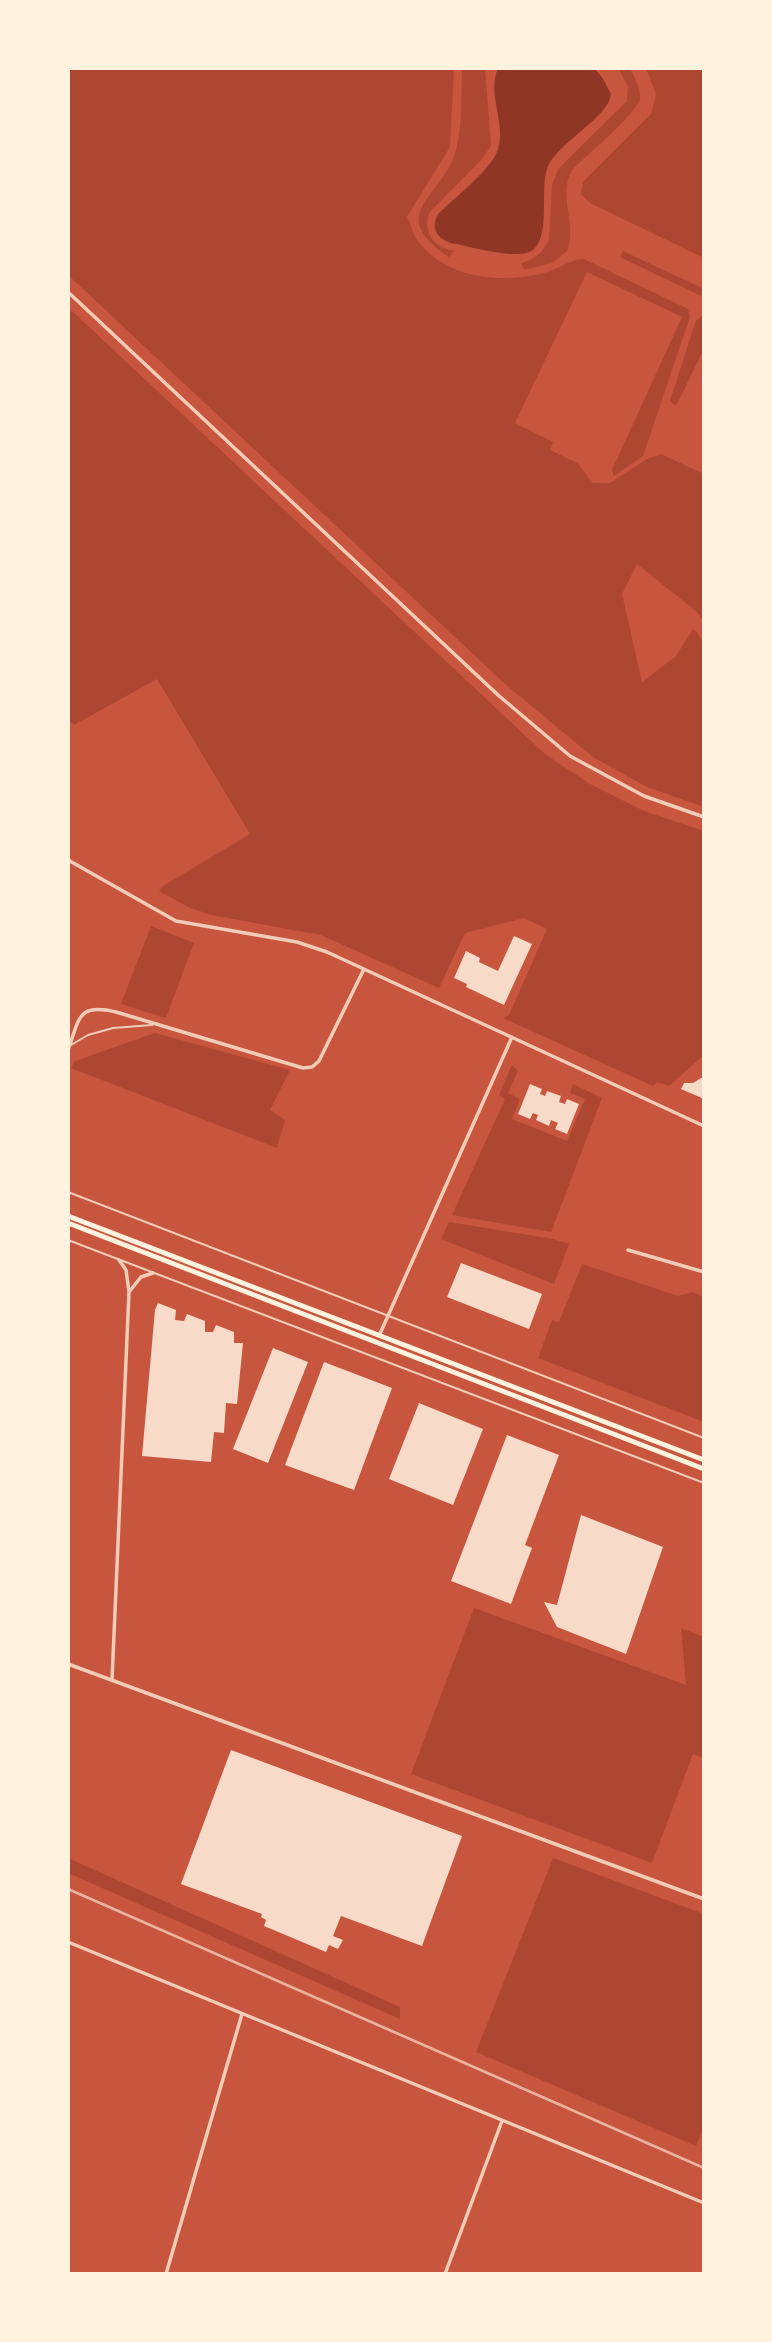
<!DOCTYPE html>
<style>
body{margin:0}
#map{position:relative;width:772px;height:2342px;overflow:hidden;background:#c8553d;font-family:Inter,sans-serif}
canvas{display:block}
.frame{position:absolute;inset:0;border:70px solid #fff3e0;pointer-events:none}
</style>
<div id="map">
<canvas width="772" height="2342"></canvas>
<div class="frame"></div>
</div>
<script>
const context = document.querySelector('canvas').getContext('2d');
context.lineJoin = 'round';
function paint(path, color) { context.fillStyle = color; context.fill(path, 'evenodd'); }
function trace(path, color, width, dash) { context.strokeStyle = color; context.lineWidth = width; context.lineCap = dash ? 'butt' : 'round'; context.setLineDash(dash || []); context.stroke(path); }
paint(new Path2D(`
 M68 68H454L450 147 407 217C411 224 413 235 418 241 446 279 502 284 544 273 557 270 572 258 584 259L688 309 690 317 643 456 614 476 612 470 682 317 587 272 515 423 553 442 550 450 577 463 593 483H610L647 459 661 454 704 474V622L697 612 637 564 622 594 642 682 676 656 693 629 698 633 704 646V807L647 787 593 757 504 683 68 275Z
 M462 68H485L491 146 481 160 429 213C423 234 434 247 454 251L449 257C383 213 444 197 456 150 463 124 461 95 462 68Z
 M618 68H630C634 77 641 88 640 99 637 113 585 157 572 170 557 196 578 224 567 251L552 263 524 270 521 263C535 259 543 253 549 239L552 185 558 169 627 101 628 86Z
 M646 68H704V258L590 203 581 194 583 182 651 114 656 94Z
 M623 251 704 289 701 296 620 257Z
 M72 311 546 755 590 784 644 811 704 831V1055L669 1086 657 1082 653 1086 503 1018 509 1015 547 929 524 918 465 933 439 988 321 935 211 915 188 907 159 891 163 886 250 834 157 679 74 725 68 719V313Z
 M702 316 704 317V349L676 406 670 401 696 320Z
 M151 926 194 943 166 1018 121 1004Z
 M155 1033 290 1070 270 1110 285 1120 277 1148 71 1068 75 1061Z
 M512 1065 518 1071 508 1093 520 1099 512 1119 567 1141 585 1099 570 1093 573 1084 602 1098 551 1232 452 1215 505 1099 499 1095Z
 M449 1222 553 1239 569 1244 554 1284 441 1239Z
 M582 1264 678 1296 693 1292 704 1298V1422L538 1358 552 1320 559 1322Z
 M474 1608 686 1685 681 1628 704 1637V1758L693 1754 652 1863 411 1774Z
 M68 1858 400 2007V2019L68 1873Z
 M553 1858 704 1914V2127L696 2146 476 2052Z`), '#ae4732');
paint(new Path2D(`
 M498 68H594L602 77 611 94C609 117 560 141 548 166 539 187 551 233 534 249 520 262 469 246 451 243 436 238 430 227 439 213 454 199 488 171 496 154 509 128 486 95 498 68Z`), '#8f3625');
paint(new Path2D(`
 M514 936 532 944 504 1005 466 987 467 984 454 978 466 951 480 958 479 962 498 971Z
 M701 1078 704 1079V1099L681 1089 684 1083H693Z
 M530 1084 542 1089 540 1094 545 1096 547 1091 561 1096 559 1102 565 1104 567 1099 579 1104 567 1134 555 1129 558 1123 551 1120 549 1126 536 1120 538 1115 533 1113 530 1119 518 1114Z
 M461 1263 542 1294 529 1329 447 1297Z
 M158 1303 176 1310 175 1320 184 1321 187 1314 205 1321V1332H213L216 1325 234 1332V1343H243L237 1404 226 1403 224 1433 214 1432 211 1462 142 1456 155 1310Z
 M273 1348 308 1362 268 1463 233 1449Z
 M324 1362 392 1388 354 1490 285 1465Z
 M419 1403 483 1429 453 1505 389 1479Z
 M507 1435 559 1455 525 1545 532 1548 511 1604 451 1581Z
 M581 1515 663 1547 626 1654 557 1627 544 1602 557 1605Z
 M231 1750 462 1836 422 1946 341 1916 333 1936 343 1940 338 1949 329 1945 326 1952 264 1926 266 1920 261 1917 262 1914 181 1884Z`), '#f7dbc8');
trace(new Path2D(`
 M71 1045 88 1035 113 1028 152 1025
 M68 1192 704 1438
 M68 1240 704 1483`), '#f1ccb7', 2);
trace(new Path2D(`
 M68 292 498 695 570 756 644 796 704 817
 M68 860 176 921 297 942 327 952 704 1126
 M68 1050C80 1018 77 1003 116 1012L303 1068 312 1067 319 1061 364 969
 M628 1250 704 1272
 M119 1260 126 1270 129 1292 141 1277 153 1273
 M379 1336 512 1037
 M68 1664 704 1899
 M112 1680 129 1292
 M68 1942 704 2203
 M166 2274 242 2014
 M445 2274 502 2121`), '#f1ccb7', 3.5);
trace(new Path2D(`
 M68 1216 704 1460
 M68 1223 704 1469`), '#fff3e0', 5);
trace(new Path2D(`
 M68 1889 704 2168`), '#e9b49f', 2.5);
</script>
